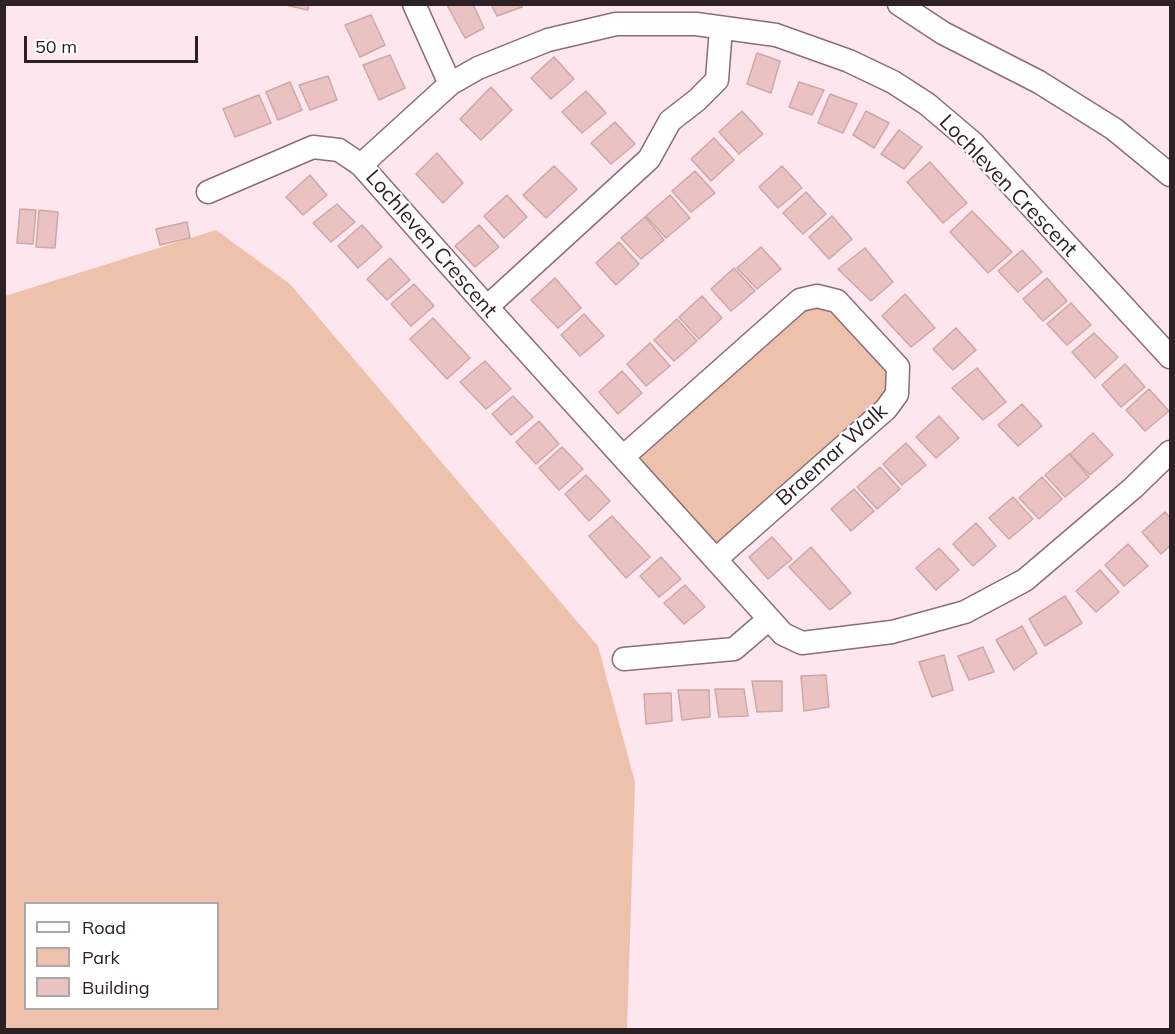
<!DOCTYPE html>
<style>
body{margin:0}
#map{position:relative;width:1175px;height:1034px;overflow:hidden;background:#fde6ee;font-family:Mulish,sans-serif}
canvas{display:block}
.frame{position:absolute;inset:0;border:6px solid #2e2126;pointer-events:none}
.legend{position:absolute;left:24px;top:902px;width:195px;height:108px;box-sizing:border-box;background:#fff;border:2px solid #aba6a8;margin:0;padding:8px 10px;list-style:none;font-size:18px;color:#2e2126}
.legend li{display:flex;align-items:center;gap:12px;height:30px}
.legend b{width:30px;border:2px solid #aba6a8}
.scale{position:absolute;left:24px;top:36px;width:174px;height:27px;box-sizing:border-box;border:3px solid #2e2126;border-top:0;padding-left:8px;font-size:18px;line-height:21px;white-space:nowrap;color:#2e2126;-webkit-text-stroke:4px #fff;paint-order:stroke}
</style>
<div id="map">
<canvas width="1175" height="1034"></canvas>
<div class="frame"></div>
<ul class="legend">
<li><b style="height:8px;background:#fff"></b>Road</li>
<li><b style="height:16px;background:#eec1ac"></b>Park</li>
<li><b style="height:16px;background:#e9c2c1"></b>Building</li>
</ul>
<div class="scale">50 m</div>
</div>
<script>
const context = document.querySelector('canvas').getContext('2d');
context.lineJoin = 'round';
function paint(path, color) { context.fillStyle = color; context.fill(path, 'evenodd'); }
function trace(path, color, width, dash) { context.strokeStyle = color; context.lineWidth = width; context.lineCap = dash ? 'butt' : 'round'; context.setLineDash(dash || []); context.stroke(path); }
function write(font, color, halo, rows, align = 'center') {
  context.font = font + ' Mulish,sans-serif'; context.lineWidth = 4.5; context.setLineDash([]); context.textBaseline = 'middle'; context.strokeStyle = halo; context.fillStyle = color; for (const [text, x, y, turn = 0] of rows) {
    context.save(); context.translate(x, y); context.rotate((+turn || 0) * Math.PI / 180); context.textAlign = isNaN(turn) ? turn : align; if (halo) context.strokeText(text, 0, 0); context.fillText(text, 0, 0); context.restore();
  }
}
paint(new Path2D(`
 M216 230 290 284 598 646 635 782 627 1029H5V296ZM26 904H218V1008H26Z
 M800 300 837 301 898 367 897 394 716 554 623 457Z`), '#eec1ac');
const building = new Path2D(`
 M281 4H309L308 10Z
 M473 4 484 28 465 38 447 5Z
 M491 4H521L522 7 497 16Z
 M371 15 385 45 360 57 345 25Z
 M757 53 780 61 771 93 747 84Z
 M390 55 405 88 379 100 363 65Z
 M554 57 574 79 551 99 531 78Z
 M328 76 337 100 310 110 299 85Z
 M290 82 302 110 278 120 266 92Z
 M799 82 824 90 812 115 789 107Z
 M491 87 512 110 481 140 460 119Z
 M586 91 606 113 582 133 562 112Z
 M830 94 857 104 843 133 818 123Z
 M259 95 271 123 235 137 223 109Z
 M742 111 763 134 739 154 719 132Z
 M866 111 889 123 874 148 853 135Z
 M615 122 635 144 611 164 591 143Z
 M899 130 922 147 904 169 881 154Z
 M714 138 734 160 711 181 691 159Z
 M437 153 463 183 443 203 416 174Z
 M930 162 967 203 943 223 907 182Z
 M554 166 577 189 546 218 523 195Z
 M782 166 802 188 778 208 759 187Z
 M695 171 715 193 691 212 672 191Z
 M310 175 327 195 303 215 286 197Z
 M806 192 826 214 803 234 783 213Z
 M507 195 527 217 504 238 484 216Z
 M670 195 690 218 666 238 646 216Z
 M337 204 355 222 331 242 313 223Z
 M20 209 36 210 33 244 17 243Z
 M39 210 58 212 55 248 36 247Z
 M972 211 1012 252 988 273 950 232Z
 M832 216 852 239 829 259 809 237Z
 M645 217 664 240 641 259 621 238Z
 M187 222 190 238 160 245 156 229Z
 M362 225 382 247 358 268 338 246Z
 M479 225 499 247 475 267 455 246Z
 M619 242 639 264 616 285 596 263Z
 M761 247 781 269 757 289 737 268Z
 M865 248 893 282 871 301 838 269Z
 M1022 250 1042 272 1018 292 998 271Z
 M390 258 410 280 387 300 367 279Z
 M734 268 755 291 731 311 711 289Z
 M555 278 581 308 558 328 531 300Z
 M1047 278 1067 301 1043 321 1023 299Z
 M414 284 434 306 411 326 391 304Z
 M905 294 935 328 911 347 882 316Z
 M702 296 722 318 699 339 679 317Z
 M1071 303 1091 325 1067 345 1047 324Z
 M584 314 604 336 580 356 561 335Z
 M433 318 470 358 447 379 410 339Z
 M677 319 697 341 674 361 654 340Z
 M956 328 976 350 953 370 933 349Z
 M1094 333 1118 357 1095 378 1072 352Z
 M650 343 670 366 646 386 627 364Z
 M485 361 511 389 486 409 460 382Z
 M1125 364 1145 387 1121 407 1102 385Z
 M977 368 1006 402 983 420 952 388Z
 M622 371 642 393 618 414 599 392Z
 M1149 389 1169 411 1145 431 1126 410Z
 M513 396 533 417 511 435 492 414Z
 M1022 404 1042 426 1018 446 998 425Z
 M939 416 959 438 936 458 916 437Z
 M539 421 559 444 536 464 516 442Z
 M1093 433 1113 455 1090 475 1070 454Z
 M906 443 926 465 902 485 883 464Z
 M562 447 583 469 559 490 539 468Z
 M1069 454 1089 477 1065 497 1045 475Z
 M880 467 900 489 877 509 857 487Z
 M586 475 610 501 589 521 565 494Z
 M1042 477 1062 499 1039 519 1019 498Z
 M854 489 874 511 851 531 831 509Z
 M1013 497 1033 519 1009 539 989 518Z
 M1165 512 1170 518V546L1161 554 1142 532Z
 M612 516 650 557 626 578 589 536Z
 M976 523 996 546 973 566 953 544Z
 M772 537 792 559 768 579 749 557Z
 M1128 544 1148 566 1124 586 1105 565Z
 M811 547 851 593 830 610 789 567Z
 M939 548 959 570 936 590 916 568Z
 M661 557 681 579 659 597 640 576Z
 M1100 570 1119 592 1096 612 1076 591Z
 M685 585 705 607 684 624 664 603Z
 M1065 596 1082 623 1045 646 1029 619Z
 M1022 626 1037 653 1014 670 996 640Z
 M983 647 994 672 969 680 958 656Z
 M944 655 953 690 932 697 919 662Z
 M826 675 829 707 804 711 801 676Z
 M752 681H782V711L757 712Z
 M715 689H744L748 716 719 717Z
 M678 690H709L710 717 682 720Z
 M671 693 672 721 646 724 644 694Z`);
paint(building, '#e9c2c1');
trace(building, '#cda8a6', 1.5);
const minor = new Path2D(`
 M414 4 450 84
 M899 4 943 33 1039 82 1114 129 1170 175
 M208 192 313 147 339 150 361 165
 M487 307 649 159 670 121 697 100 717 80 721 28
 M1170 357 973 143 927 104 893 82 849 61 776 35 696 24H616L548 40 478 68 450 84 361 165 487 307 783 634 802 643 892 632 965 612 1025 580 1133 488 1170 452
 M623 457 800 300 817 296 837 301 898 367 897 394 886 409 716 559
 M624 659 734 649 769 619`);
trace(minor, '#8c6c77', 25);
trace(minor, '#fff', 22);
write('21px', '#2e2126', '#fff', [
 ["Lochleven Crescent",1008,186,46],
 ["Lochleven Crescent",431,244,49],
 ["Braemar Walk",832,455,-42]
]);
</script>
